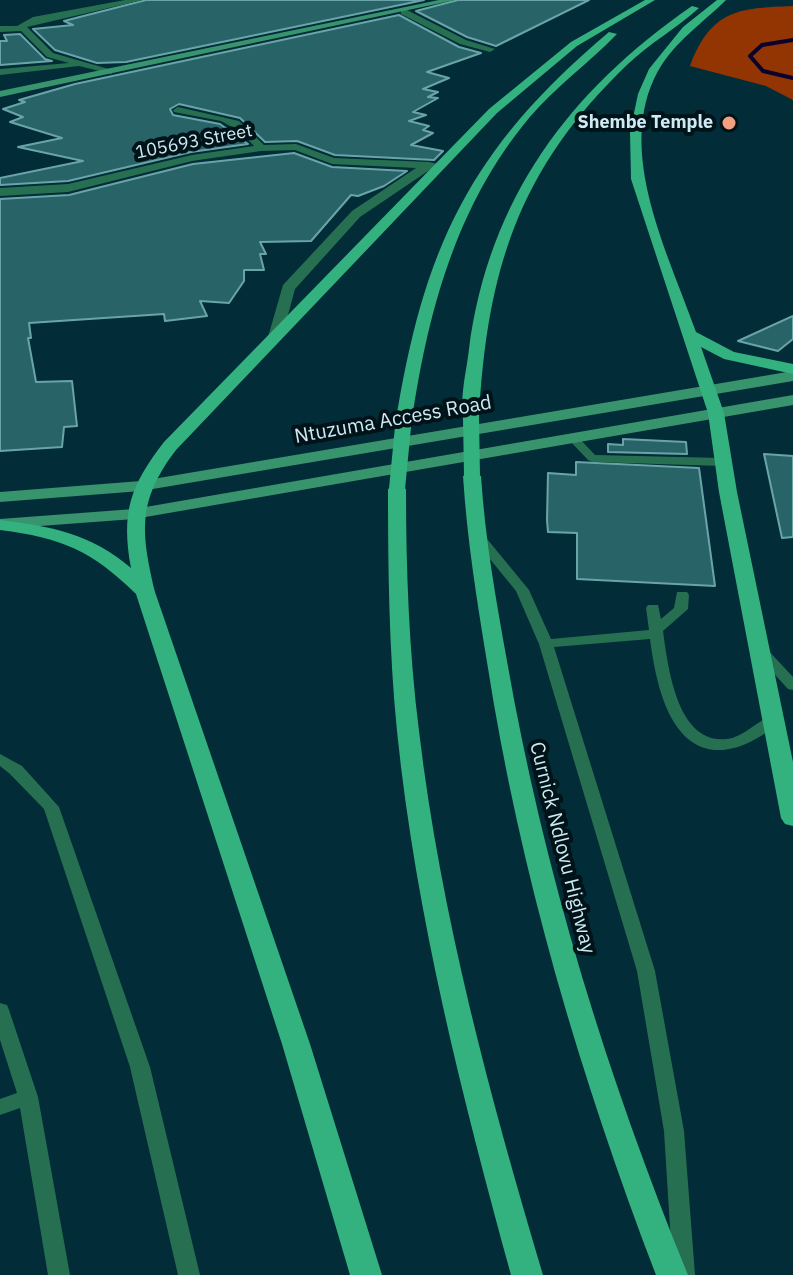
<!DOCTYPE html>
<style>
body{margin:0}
canvas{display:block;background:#012c38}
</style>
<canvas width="793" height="1275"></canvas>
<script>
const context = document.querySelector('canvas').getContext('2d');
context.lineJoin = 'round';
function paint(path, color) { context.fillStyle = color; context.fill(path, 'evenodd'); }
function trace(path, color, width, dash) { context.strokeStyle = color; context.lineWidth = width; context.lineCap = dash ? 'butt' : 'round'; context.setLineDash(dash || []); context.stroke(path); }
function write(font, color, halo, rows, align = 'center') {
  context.font = font + ' "IBM Plex Sans",sans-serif'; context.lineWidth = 8; context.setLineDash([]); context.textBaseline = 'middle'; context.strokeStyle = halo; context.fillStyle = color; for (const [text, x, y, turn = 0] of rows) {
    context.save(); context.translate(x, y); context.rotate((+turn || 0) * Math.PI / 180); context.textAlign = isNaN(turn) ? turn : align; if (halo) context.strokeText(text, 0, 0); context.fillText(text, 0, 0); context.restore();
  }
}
paint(new Path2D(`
 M793 6V100L766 86 690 66C711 10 738 8 793 6Z`), '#923503');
trace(new Path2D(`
 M793 40 762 45 750 56 763 71 793 78`), '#0a022d', 4);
const building = new Path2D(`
 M146 0H424L126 62 97 63 55 50 33 29 73 25 64 21Z
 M458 0H589L496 46 467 37 416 11Z
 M399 15 459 47 481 53 427 72 449 78 423 89 438 92 428 97 438 98 413 112 426 115 409 121 429 126 423 130 433 133 411 145 443 151 434 160 335 155 297 141 265 142 240 118 179 104 170 109 173 115 220 124 248 144 191 152 68 181 0 185V178L83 161 18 147 62 138 10 122 23 117 3 109 25 102 19 100 75 84Z
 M20 34 45 59 52 61 0 65V41H7L4 35Z
 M294 153 332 167 407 171 384 186 358 196 351 195 311 241 260 242 266 254H260L264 270H244V281L229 303 200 301 207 316 165 321 164 314 29 323 31 338H28L36 382 72 381 77 426 64 427 62 447 0 451V199L69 195 193 164Z
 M793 316V339L778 351 738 341Z
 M623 439 686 442 687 454 608 452V444L623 445Z
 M764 454 793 456V537L782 538Z
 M576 462 699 468 715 586 577 579V533L548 532 547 520 548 473 576 475Z`);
paint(building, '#276367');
trace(building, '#69a4a9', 2);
paint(new Path2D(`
 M573 435 577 436 595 455 722 458 728 462 722 466 592 462 588 460 569 440 567 438Z
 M478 533 483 534 529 590 551 639 649 630 646 608 648 605H658L661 619 674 608 677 592H687L689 595 688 609 663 631C668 667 677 745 727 739 744 737 756 721 772 716L780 721C770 732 752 742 738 747 672 767 656 685 650 639L554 647 655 971 684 1131 695 1275H673L664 1131 637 971 539 644 516 591 472 537Z
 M761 647 766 648 793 677V690L788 689 756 654 754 651 756 648Z
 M0 754 22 766 59 807 150 1067 200 1275H178L130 1067 44 809 10 774 0 766Z
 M0 1003 7 1005 9 1010 38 1097 70 1275H48L20 1108 0 1115V1099L17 1093 0 1040Z`), '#266f51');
paint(new Path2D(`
 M125 0H143L27 27 53 53 112 70V74L79 66 0 75V69L69 63 47 57 21 31 0 32V26H17L33 17Z
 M401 10H407L466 40 495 49 490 52 460 44 401 14Z
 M178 107 239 121 264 145 296 144 334 158 429 162 447 166 431 169 360 217 295 289 282 337 275 341 268 337 283 285 352 211 416 168 332 164 295 150 261 151 192 161 68 192 0 196V188L68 184 192 155 254 146 241 132 221 121 174 112 173 110Z`), '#266f51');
paint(new Path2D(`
 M439 0H455L0 97V91Z
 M793 371V381L141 491 0 502V492L141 481Z
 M793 395V405L134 519 0 529V519L134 509Z`), '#38946c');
paint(new Path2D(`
 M645 0H655L577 46 497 113 176 450C137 501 141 532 155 592L310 1044 382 1275H350L282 1044 136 594C91 550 62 538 0 530V520C50 526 92 534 131 568 121 512 130 486 164 442L489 109 571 42Z
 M717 0H726C703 23 675 41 658 71 614 151 669 254 696 332L734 352 793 364V374L724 359 701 347 724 413 737 492 793 762V826L785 824 781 818 719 492 708 413 631 179 630 132 638 94 649 69 683 27Z
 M692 6 699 8C677 28 650 43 628 64 518 169 487 271 479 418L477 421H465C458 403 467 369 469 349 489 198 569 91 692 6Z
 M609 32 617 34C589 63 555 87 529 118 455 207 427 315 411 427L403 432 397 430 395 427C423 248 469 150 609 32Z
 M472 471 481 476C485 538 496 600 507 661 544 873 607 1076 688 1275H656C580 1076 520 874 487 662 477 601 467 539 463 476Z
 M397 484 406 489C406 570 409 651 419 731 441 916 490 1097 543 1275H511C462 1096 416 916 397 731 389 650 388 570 388 489Z`), '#33b27f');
trace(new Path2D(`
 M471 418 472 476
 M397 489 403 427`), '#33b27f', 16);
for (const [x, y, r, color] of [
 [729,123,8,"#f2a080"]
]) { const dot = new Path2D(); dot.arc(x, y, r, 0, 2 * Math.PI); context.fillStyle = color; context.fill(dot); trace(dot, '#001319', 3); }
write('bold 18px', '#cfeaf3', '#001319', [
 ["Shembe Temple",713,123]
], 'right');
write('18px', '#cfeaf3', '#001319', [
 ["105693 Street",194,142,-11]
]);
write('20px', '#cfeaf3', '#001319', [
 ["Ntuzuma Access Road",393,420,-10],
 ["Curnick Ndlovu Highway",562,848,76]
]);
</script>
